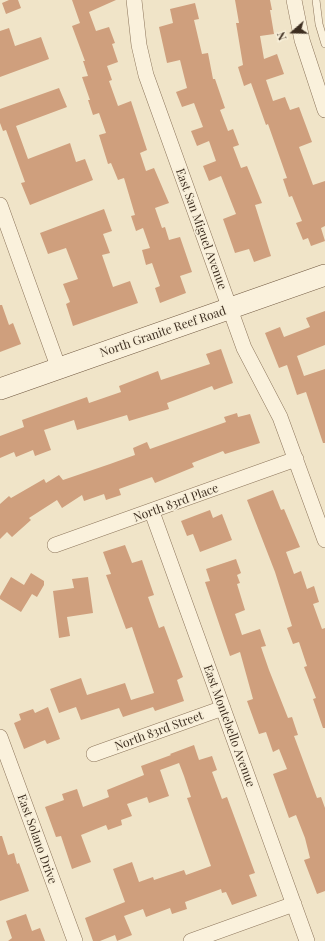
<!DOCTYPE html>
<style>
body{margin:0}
#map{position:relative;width:325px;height:941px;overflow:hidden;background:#f0e4c8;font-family:"Playfair Display",serif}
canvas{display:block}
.north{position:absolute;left:273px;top:12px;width:40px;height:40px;-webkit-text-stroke:3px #f7eed8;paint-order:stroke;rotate:250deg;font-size:11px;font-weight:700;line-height:16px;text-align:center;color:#3d2e20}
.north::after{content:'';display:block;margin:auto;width:14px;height:18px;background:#3d2e20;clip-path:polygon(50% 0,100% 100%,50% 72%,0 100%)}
</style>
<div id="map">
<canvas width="325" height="941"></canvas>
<div class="north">N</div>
</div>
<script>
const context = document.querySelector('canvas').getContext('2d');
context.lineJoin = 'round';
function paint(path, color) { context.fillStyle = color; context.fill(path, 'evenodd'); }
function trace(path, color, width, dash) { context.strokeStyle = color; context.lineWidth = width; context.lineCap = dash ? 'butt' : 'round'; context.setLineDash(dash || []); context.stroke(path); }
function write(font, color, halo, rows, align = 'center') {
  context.font = font + ' "Playfair Display",serif'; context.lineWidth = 3; context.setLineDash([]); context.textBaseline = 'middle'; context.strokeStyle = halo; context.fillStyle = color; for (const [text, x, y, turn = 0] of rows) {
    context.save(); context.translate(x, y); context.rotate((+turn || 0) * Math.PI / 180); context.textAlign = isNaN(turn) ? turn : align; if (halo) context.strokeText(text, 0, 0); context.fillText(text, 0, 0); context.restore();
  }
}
paint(new Path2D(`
 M9 0H18L21 8 6 14 2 3Z
 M72 0H116L89 12 96 31 109 27 115 43 112 44 118 62 107 66 112 80 109 81 118 106 131 101 147 150 140 153 146 171 154 168 169 203 155 208 162 228 165 227 169 240 180 237 192 272 180 276 186 293 160 303 155 288 160 286 152 263 146 265 142 250 150 248 143 228 136 231 131 216 135 215 124 178 118 180 111 163 108 164 99 135 106 133 99 113 93 115 88 100H90L82 77 88 76 83 61H85L72 26 80 23Z
 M235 0H270L272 10H270L274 34 260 36 264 59 277 54 284 74 266 80 273 101 285 97 290 110 299 107 312 142 299 147 313 185 325 181V226L321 228 325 241 311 246 308 238 303 240 296 223 302 221 292 196 289 197 283 179 287 178 268 124 266 125 251 83 244 86 238 67 243 65 236 23H239Z
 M195 3 199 19 194 20 202 54 208 53 213 79H215L225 108 220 110 228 131 233 129 239 145 233 147 241 168 247 166 262 203 255 205 271 256 254 262 249 249 235 253 223 219 236 214 221 176 209 181 203 166 216 161 209 141 197 146 191 131 203 127 194 103 182 107 176 92 187 88 180 60 167 63 159 27 173 23 170 9Z
 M9 28 15 46 41 37 49 59 0 77V31Z
 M59 88 67 107 16 126 28 159 70 143 76 162 85 159 93 180 30 205 21 183 25 182 6 130 3 131 0 123V109Z
 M104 209 112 231 103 234 110 253 102 255 113 287 130 281 138 303 73 326 66 304 70 302 63 284 78 279 66 248 48 254 40 233Z
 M0 305H2L9 325 13 323 21 344 0 352Z
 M325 311V345L297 356 304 376 325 369V443H323L306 392 297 395 287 365 279 368 265 333 280 327 284 337 310 327 306 318Z
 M221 349 233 383 214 390 212 386 186 396 167 403 169 409 129 421 127 415 77 430 74 420 44 430 51 450 35 456 33 450 16 457 14 452 0 458V436L24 427 22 420 87 397 89 403 121 392 119 386 158 371 161 380 210 364 206 354Z
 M237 413 238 417 250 414 260 443 225 454 223 451 192 463 194 467 155 483 152 477 119 489 121 495 106 500 104 494 84 501 82 495 62 508 57 500 29 518 31 520 12 537 7 532 0 539V504L9 496 11 498 44 479 46 483 59 475 63 480 110 464 135 455 133 448 147 442 150 449 226 422 224 417Z
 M273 490 281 510 284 509 300 547 286 552 294 574 301 571 307 589 314 586 319 602 313 604 322 629 325 628V728H323L313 699 316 698 304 667 307 666 299 642 293 644 287 628 292 626 275 572 247 500Z
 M210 510 213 518 222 514 232 540 200 552 193 534 187 536 181 521Z
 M125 545 132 563 142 560 154 595 148 597 159 628 164 626 183 677 177 680 184 701 155 711 153 707 123 717 119 708 81 720 76 707 59 713 50 689 81 678 87 695 125 683 131 700 154 693 132 627 126 629 106 575 111 574 103 552Z
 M236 559 241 573 237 575 240 583 237 584 245 610 235 614 242 635 260 629 266 646 261 647 269 670 288 718 292 717 298 735 294 736 317 798 321 797 325 808V891L317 894 304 860 310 858 305 838 296 815 289 818 273 774 287 769 279 749 273 752 266 732 259 734 247 701 253 699 240 652 230 656 205 582 210 581 206 569Z
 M31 573 44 581V585L37 597 32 594 21 612 0 599V596L11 577 24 585Z
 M88 577 93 613 67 617 70 636 59 638 53 591 74 588 72 579Z
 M48 707 60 739 47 744 45 740 24 749 14 723 21 720 19 714 33 709 35 713Z
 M194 745 199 760 212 756 217 770 212 772 222 799 227 797 255 873 249 875 257 896 232 905 226 892 222 893 221 889 185 902 187 909 172 914 170 908 146 917 143 909 124 916 132 935 117 941 115 935 100 941H93L85 918 125 902 113 869 132 862 139 882 153 877 154 880 184 870 186 875 211 866 187 798 191 797 184 776 179 763 160 770 169 796 149 803 147 797 127 804 132 816 121 820 122 825 108 830 106 825 81 835 91 862 72 869 61 836 56 837 45 807 64 800 62 794 77 789 83 807 109 797 107 790 144 775 141 766 171 755 170 754Z
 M0 836H2L8 855 14 853 17 864 19 863 29 891 0 901Z
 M26 914 32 931 40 928 45 941H8L12 938 6 921Z`), '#cf9f7d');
const lane = new Path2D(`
 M316 0 319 24 325 44`);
const street = new Path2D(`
 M134 0 139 45 146 75 244 348 280 417 325 540
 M294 0 302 40 325 110
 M0 205 59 369
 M152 512 307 941
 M55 545 296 459
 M0 737 75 941
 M94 754 223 708
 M191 941 294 904`);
const secondary = new Path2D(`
 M0 389 325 275`);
trace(lane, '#8d765c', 8);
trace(street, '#8d765c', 16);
trace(secondary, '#6f573f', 22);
trace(lane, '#faf1dc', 7);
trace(street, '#faf1dc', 15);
trace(secondary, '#faf1dc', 21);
write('12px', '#3d2e20', '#f7eed8', [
 ["East San Miguel Avenue",201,229,70],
 ["North Granite Reef Road",163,332,-19],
 ["North 83rd Place",176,503,-20],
 ["East Montebello Avenue",229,726,70],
 ["North 83rd Street",159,731,-20],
 ["East Solano Drive",37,839,70]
]);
</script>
